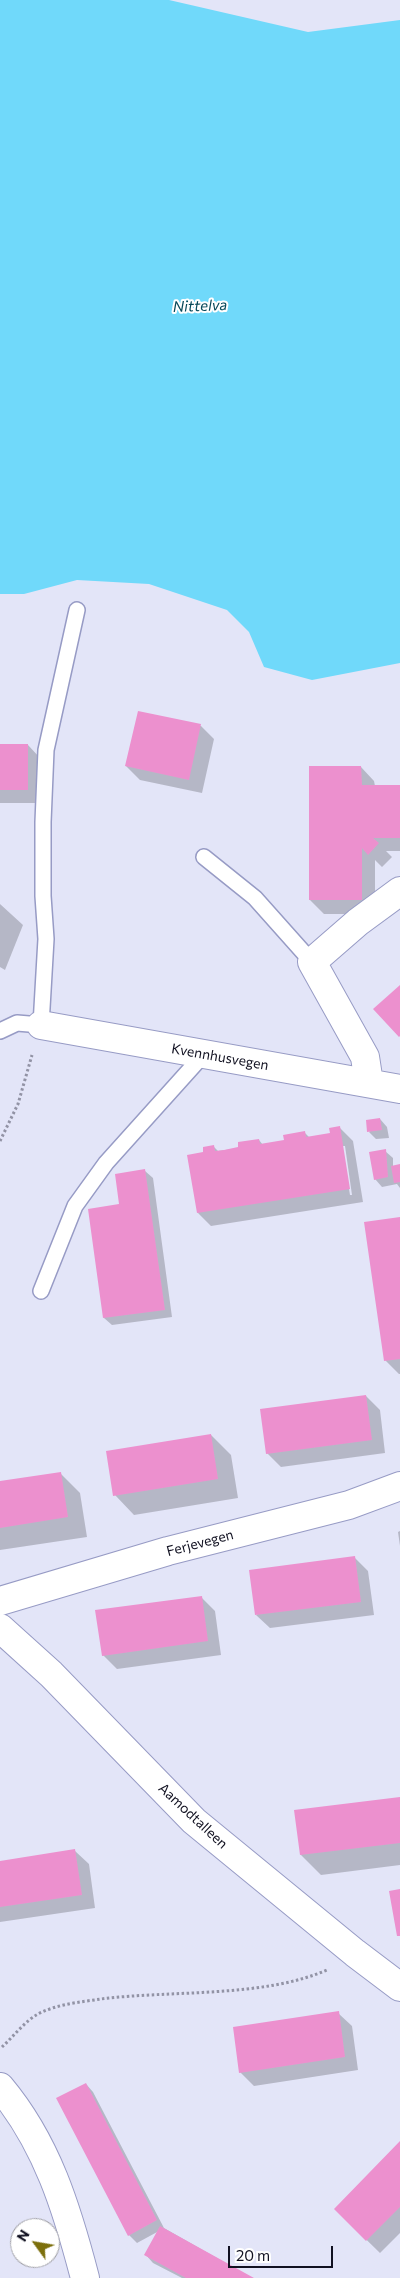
<!DOCTYPE html>
<style>
body{margin:0}
#map{position:relative;width:400px;height:2278px;overflow:hidden;background:#e3e5f8;font-family:Commissioner,sans-serif}
canvas{display:block}
.north{position:absolute;left:10px;top:2218px;width:50px;height:50px;box-sizing:border-box;background:#fff;border:1px solid #a0a0a6;border-radius:50%;rotate:302deg;font-size:14px;font-weight:700;line-height:20px;text-align:center;color:#111121}
.north::after{content:'';display:block;margin:auto;width:18px;height:22px;background:#7c6f0c;clip-path:polygon(50% 0,100% 100%,50% 72%,0 100%)}
.scale{position:absolute;left:228px;top:2246px;width:105px;height:22px;box-sizing:border-box;border:2px solid #111121;border-top:0;padding-left:6px;font-size:15px;line-height:18px;white-space:nowrap;color:#111121;-webkit-text-stroke:4px #fff;paint-order:stroke}
</style>
<div id="map">
<canvas width="400" height="2278"></canvas>
<div class="north">N</div>
<div class="scale">20 m</div>
</div>
<script>
const context = document.querySelector('canvas').getContext('2d');
context.lineJoin = 'round';
function paint(path, color) { context.fillStyle = color; context.fill(path, 'evenodd'); }
function trace(path, color, width, dash) { context.strokeStyle = color; context.lineWidth = width; context.lineCap = dash ? 'butt' : 'round'; context.setLineDash(dash || []); context.stroke(path); }
function write(font, color, halo, rows, align = 'center') {
  context.font = font + ' Commissioner,sans-serif'; context.lineWidth = 4; context.setLineDash([]); context.textBaseline = 'middle'; context.strokeStyle = halo; context.fillStyle = color; for (const [text, x, y, turn = 0] of rows) {
    context.save(); context.translate(x, y); context.rotate((+turn || 0) * Math.PI / 180); context.textAlign = isNaN(turn) ? turn : align; if (halo) context.strokeText(text, 0, 0); context.fillText(text, 0, 0); context.restore();
  }
}
paint(new Path2D(`
 M0 0H169L308 32 400 20V663L312 680 264 667 249 632 227 610 149 584 77 580 24 594H0Z`), '#70d9fa');
paint(new Path2D(`
 M139 712 201 726 214 739 202 793 140 780 126 766Z
 M0 745H28L41 759 42 803H0Z
 M361 767 374 781 375 786H400V851H386L392 857 382 867 375 860V914H324L310 900Z
 M0 904 23 925 5 970 0 967Z
 M380 1119 387 1127 389 1138 376 1139 369 1132Z
 M340 1128 353 1141 363 1202 211 1226 198 1213 204 1153 214 1147 218 1151 240 1148 259 1140 263 1145 286 1141 304 1132 310 1138 331 1134ZM342 1146H345L352 1195H350Z
 M385 1151 393 1158V1167L400 1166V1188L397 1184 382 1187 375 1179Z
 M145 1171 153 1178 172 1317 112 1325 104 1318 89 1210 121 1205Z
 M400 1219V1374H399L385 1360Z
 M366 1396 380 1410 385 1453 281 1467 267 1453Z
 M211 1435 231 1455 238 1498 134 1515 115 1495Z
 M60 1473 80 1493 87 1537 0 1550V1483Z
 M400 1531V1546L398 1532Z
 M354 1557 368 1571 374 1615 270 1628 256 1615Z
 M202 1598 215 1611 221 1655 117 1669 103 1655Z
 M400 1798V1865L321 1875 301 1855 296 1811Z
 M75 1851 89 1864 95 1908 0 1922V1862Z
 M338 2013 352 2026 358 2070 254 2086 240 2072Z
 M86 2084 93 2092 164 2228 252 2278H182L153 2263 146 2255 159 2231 137 2243 129 2235Z
 M400 2143V2233L380 2253 335 2209Z`), '#0003');
paint(new Path2D(`
 M138 711 201 724 189 780 125 766Z
 M0 744H28V790H0Z
 M309 766H361L362 785H400V838H373L379 843 368 855 362 848V900H309Z
 M400 985V1036L399 1037 373 1009Z
 M380 1118 382 1130 367 1132 366 1120Z
 M340 1126 350 1189 197 1213 187 1155 203 1152V1147L214 1145 215 1151 224 1150 238 1147V1142L259 1139 260 1144 284 1140 283 1135 305 1131 306 1137 330 1133 329 1128Z
 M386 1149 388 1177 374 1180 369 1152Z
 M400 1164V1182L394 1183 391 1166Z
 M145 1169 165 1310 103 1318 88 1209 119 1204 115 1174Z
 M400 1217V1359L384 1361 364 1222Z
 M366 1395 372 1440 266 1454 260 1409Z
 M211 1434 218 1479 113 1496 106 1451Z
 M61 1472 68 1517 0 1528V1481Z
 M355 1556 361 1602 255 1615 249 1570Z
 M202 1596 208 1641 102 1656 95 1610Z
 M400 1797V1843L300 1855 294 1810Z
 M75 1849 82 1895 0 1907V1861Z
 M400 1889V1936H397L389 1891Z
 M339 2011 345 2057 239 2073 233 2027Z
 M86 2083 157 2220 128 2236 56 2098Z
 M400 2141V2207L366 2241 334 2209Z
 M160 2226 254 2278H186L144 2255Z`), '#ec90ce');
const lane = new Path2D(`
 M204 857 255 898 312 962
 M0 1031 17 1023 41 1025 46 939 43 896V822L46 750 77 610
 M41 1291 75 1206 106 1163 204 1054`);
const street = new Path2D(`
 M41 1025 400 1089
 M369 1083 365 1057 312 962 358 922 400 891
 M0 1601 168 1551 349 1505 400 1486
 M0 1628 51 1674 194 1821 355 1953 400 1987
 M0 2087C47 2143 67 2209 85 2278`);
trace(lane, '#979bc5', 18);
trace(street, '#979bc5', 30);
trace(new Path2D(`
 M0 1141 18 1104 32 1055
 M2 2047C13 2037 25 2021 38 2014 57 2004 81 2002 101 1999 172 1990 262 1998 327 1970`), '#9293a5', 3, [2.5, 2.5]);
trace(lane, '#fff', 15);
trace(street, '#fff', 28);
write('14px', '#111121', '#fff', [
 ["Kvennhusvegen",220,1057,10],
 ["Ferjevegen",200,1543,-15],
 ["Aamodtalleen",193,1816,43]
]);
write('italic 15px', '#064859', '#fff', [
 ["Nittelva",200,306,-2]
]);
</script>
